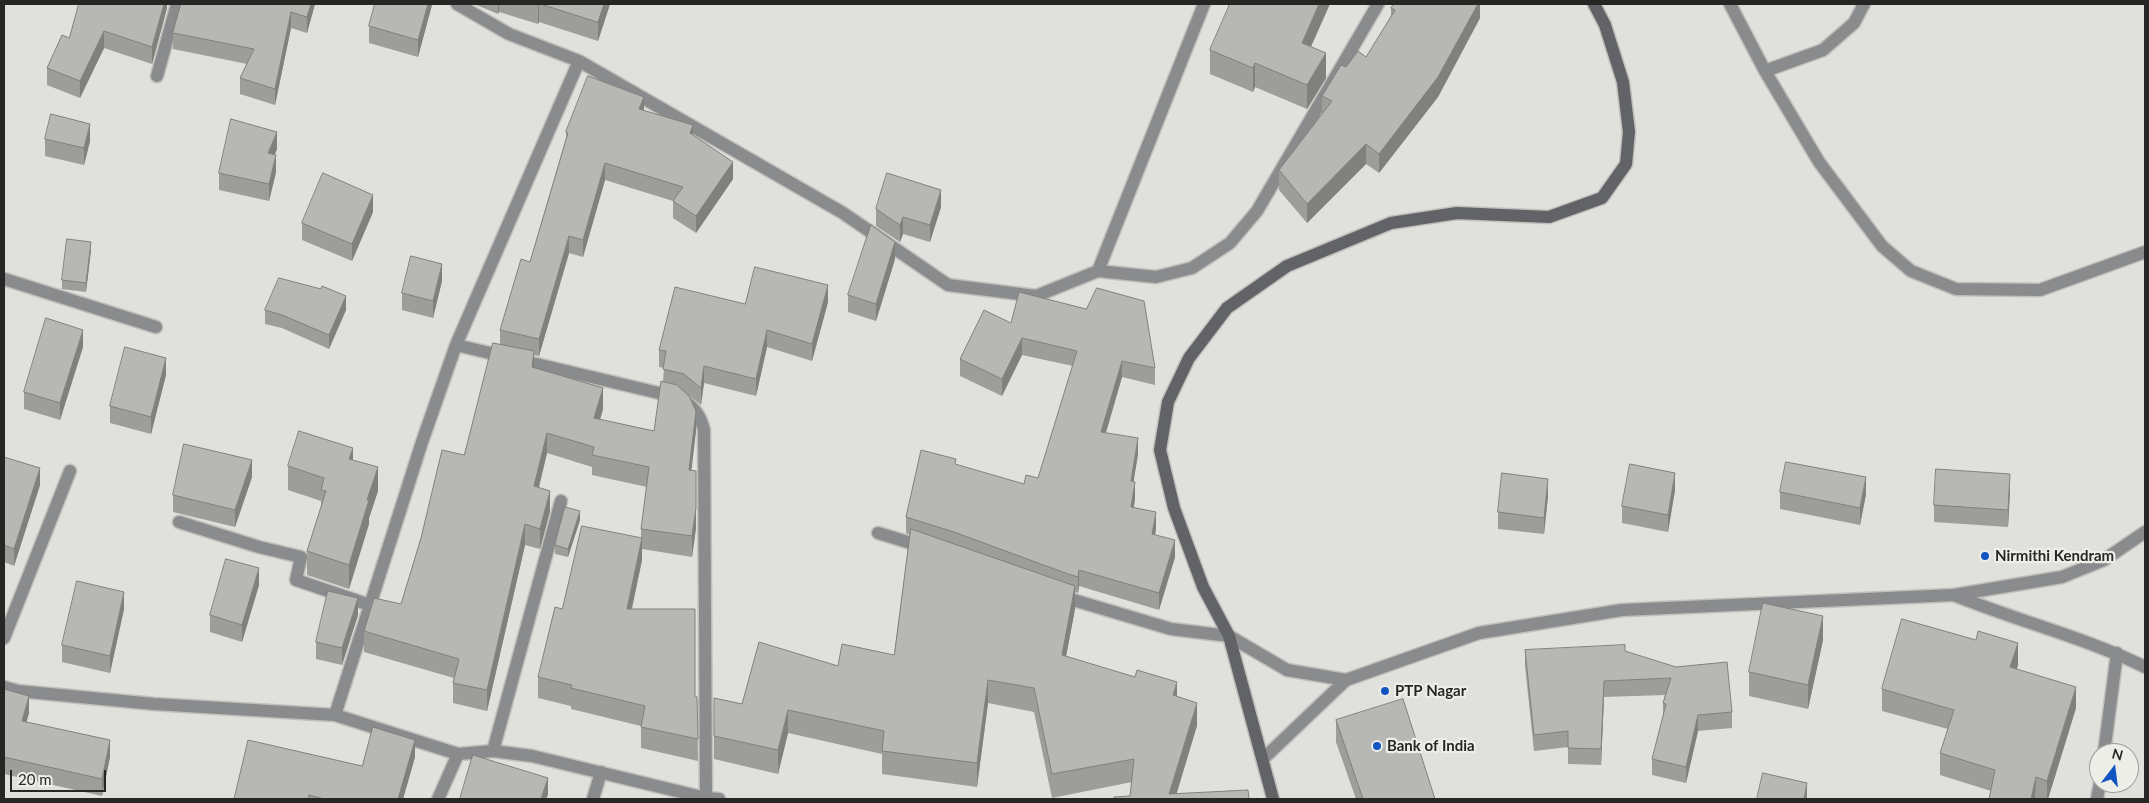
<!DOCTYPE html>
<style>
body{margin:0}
#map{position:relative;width:2149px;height:803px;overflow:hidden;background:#e0e1dc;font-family:Lato,sans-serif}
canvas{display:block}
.frame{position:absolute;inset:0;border:5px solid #262624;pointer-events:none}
.north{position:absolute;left:2089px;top:743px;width:50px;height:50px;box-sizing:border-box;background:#eeeee9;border:1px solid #9e9e9a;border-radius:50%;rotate:15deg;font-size:14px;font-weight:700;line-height:20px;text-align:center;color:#262624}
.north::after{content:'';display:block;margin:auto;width:18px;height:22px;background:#1255c0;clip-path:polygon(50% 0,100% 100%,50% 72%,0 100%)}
.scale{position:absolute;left:10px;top:770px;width:96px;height:22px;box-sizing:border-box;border:2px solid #262624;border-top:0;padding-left:6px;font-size:15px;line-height:18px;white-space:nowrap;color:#262624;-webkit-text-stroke:4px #eeeee9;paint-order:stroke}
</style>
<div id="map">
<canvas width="2149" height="803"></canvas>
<div class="frame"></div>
<div class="north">N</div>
<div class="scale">20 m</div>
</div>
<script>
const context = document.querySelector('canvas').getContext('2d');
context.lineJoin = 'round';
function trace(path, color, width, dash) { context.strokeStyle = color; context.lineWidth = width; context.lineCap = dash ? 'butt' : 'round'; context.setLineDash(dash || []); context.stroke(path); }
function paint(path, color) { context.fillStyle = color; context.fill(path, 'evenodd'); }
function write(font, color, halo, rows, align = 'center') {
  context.font = font + ' Lato,sans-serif'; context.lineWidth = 4.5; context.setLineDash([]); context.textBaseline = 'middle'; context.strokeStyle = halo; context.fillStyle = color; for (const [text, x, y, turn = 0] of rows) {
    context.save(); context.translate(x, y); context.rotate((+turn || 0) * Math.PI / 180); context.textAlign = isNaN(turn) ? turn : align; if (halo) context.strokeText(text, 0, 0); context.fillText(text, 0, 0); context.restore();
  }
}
const service = new Path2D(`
 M1730 4 1765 71 1819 162 1882 246 1911 271 1956 289 2040 290 2145 252
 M1765 71 1823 50 1854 23 1864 4`);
const minor = new Path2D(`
 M457 4 509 34 579 61 843 213 948 285 1036 296 1098 271 1156 277 1192 268 1230 243 1257 211 1378 4
 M157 76 177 4
 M1098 271 1204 4
 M4 279 156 327
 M456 345 680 398C694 407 700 414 704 430L706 798
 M179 522 259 547 301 557 296 580 370 605
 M878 533 924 547
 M1954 595C2017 621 2084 637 2145 667
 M1060 596 1171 629 1229 636
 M4 638 70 471
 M4 687 18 691 154 704 335 715 458 754 493 751 532 756 706 798 719 799
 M335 715 422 442 456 345 579 61
 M493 751 561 501
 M2104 753 2117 653
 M438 799 458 754
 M593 799 601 772
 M2097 799 2100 783`);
const tertiary = new Path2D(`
 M1229 636 1287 670 1346 680
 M1263 759 1346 680 1479 633 1622 610 1954 595 2062 577 2104 560 2145 532`);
const secondary = new Path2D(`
 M1273 799 1229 636 1203 587 1174 508 1160 450 1168 402 1189 358 1227 308 1287 266 1391 223 1457 213 1549 217 1602 198 1626 164 1629 132 1623 82 1605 25 1594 4`);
trace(service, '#bfbfbb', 15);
trace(minor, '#bfbfbb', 15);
trace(tertiary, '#bfbfbb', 15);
trace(secondary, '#bfbfbb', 15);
trace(service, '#8a8b8d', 12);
trace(minor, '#8a8b8d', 12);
trace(tertiary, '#8a8b8d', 12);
trace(secondary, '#626366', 12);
paint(new Path2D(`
 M167 4V8L152 64 104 48 80 98 47 85V68L69 38Z
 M181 4H315L307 33 291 28 275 105 240 94V78L247 64 173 49V33Z
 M432 4 418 57 369 43V26Z
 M474 4H610L598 41 539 22 538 24 499 12 498 14Z
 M1480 4V18L1438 97 1379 173 1366 164 1307 223 1279 190V170L1322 114V96L1366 57 1391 17V8Z
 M1311 47 1326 78 1307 109 1255 87 1253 92 1210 74V50Z
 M644 110 693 135 733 179 696 233 673 218V201L605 180 583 257 569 253 539 356 534 355V368L603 409 600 420 654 431 663 382 664 368 659 367V350L745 304 828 302 812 361 767 347 756 396 704 383 701 405 683 391 696 431 691 471 696 528 692 557 642 549V560L632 609 695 696 697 697 698 761 641 748V726L571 709V706L538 698V677L562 609 641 538V529L647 487 592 475V467L547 453 539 487 550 511 540 549 525 545 487 711 453 703V683L454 678 364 652V631L401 604 421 538 464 455 500 344V330L530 262 566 138V132Z
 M45 139 90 141 84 165 45 156Z
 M277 149 275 154 276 172 269 201 219 190V173Z
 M941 207 930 242 903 234 900 242 876 226V209Z
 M373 212 352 261 302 240V223Z
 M91 250 86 292 62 289V280Z
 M895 259 876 321 848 312V295Z
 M442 281 433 318 402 310V293Z
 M265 310H346L329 349 282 328 265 324Z
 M1011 323 1155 368V385L1122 377 1106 433 1138 454 1133 482 1135 499 1134 507 1156 529 1155 535 1175 557 1159 610 1079 586 1078 593 1075 592V609L1066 656 1177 696 1197 726 1130 796 1132 782 1052 798 1034 712 988 703 977 787 882 774V754L788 733 778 774 714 759V698L742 704 838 666 894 655 910 535 906 533V517L956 465 1024 484 1038 478 1073 366 1022 355 1002 396 960 376V359Z
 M83 347 60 420 24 409V392Z
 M166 375 151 434 110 423V406Z
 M4 457 40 485 14 566 4 562Z
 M353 460 378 491 369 518V524L349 589 307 575V551L321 507V501L288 490V466Z
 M252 477 235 527 173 512V495Z
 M1675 490 1668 532 1622 523V506Z
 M2010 491 2008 527 1934 522V505Z
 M1780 492 1866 494 1860 525 1780 509Z
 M1548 496 1544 534 1498 529V512Z
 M580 520 568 557 555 554V545Z
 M259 585 242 642 210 632V615Z
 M124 609 110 673 62 662V645Z
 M358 615 342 665 316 659V642Z
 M1823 640 1808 709 1749 696V672Z
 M1525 650 1625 651 1732 712V728L1698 731 1686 783 1652 775V759L1663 717V703L1665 695 1604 697 1601 765 1568 764V747L1534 751 1525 666Z
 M2018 665 2017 669 2076 708 2048 799H1989L1991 791 1940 775V753L1948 729 1882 711V689Z
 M4 689 29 713 26 722 110 757 102 796 4 774Z
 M1336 720 1435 799H1356L1336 742Z
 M415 757 403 799H234L362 766Z`), '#9d9d9a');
paint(new Path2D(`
 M164 4H167V8L152 64V47Z
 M311 4H315L307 33V17Z
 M428 4H432V5L418 57V40Z
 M498 4H499V12L498 14Z
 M539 4V22L538 24V5Z
 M604 4H610L598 41V22Z
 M1319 4H1330L1302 67V43Z
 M1478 4H1480V18L1438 97 1379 173V154Z
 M291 12V28L275 105V89Z
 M104 31V48L80 98V81Z
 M1326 53V78L1307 109V85Z
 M1255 63V87L1253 92V68Z
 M644 97V114L639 109Z
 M90 124V141L84 165V148Z
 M693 125V142L690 133Z
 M277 132V149L268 170V153Z
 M1366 144V164L1307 223V204Z
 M276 155V172L269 201V184Z
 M733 162V179L696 233V216Z
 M605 163V180L583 257V240Z
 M941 190V207L930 242V225Z
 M373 195V212L352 261V244Z
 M903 217V234L900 242V225Z
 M569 236V253L539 356V339Z
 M91 242V250L86 292V283Z
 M895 242V259L876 321V304Z
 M442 264V281L433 318V301Z
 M828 285V302L812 361V344Z
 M346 296V310L329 349V335Z
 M83 330V347L60 420V403Z
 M767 330V347L756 396V379Z
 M1022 338V355L1002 396V379Z
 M534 351V372L532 367Z
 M166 358V375L151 434V417Z
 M1122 361V377L1101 449V432Z
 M704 366V383L701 405V388Z
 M603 388V409L594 439V418Z
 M696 411V431L689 491V470Z
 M547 433V453L534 507V486Z
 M1138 438V454L1131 498V481Z
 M353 448V472L349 459Z
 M252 460V477L235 527V510Z
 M378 467V491L369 518V524L349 589V565L367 500Z
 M40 468V485L14 566V549Z
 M1675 473V490L1668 532V515Z
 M2010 474V491L2008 527V510Z
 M1866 477V494L1860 525V508Z
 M1548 479V496L1544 534V518Z
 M1135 482V499L1131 523V507Z
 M550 491V511L540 549V529Z
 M696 508V528L692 557V536Z
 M580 511V520L568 557V549Z
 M1156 512V529L1152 550V534Z
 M525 524V545L487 711V690Z
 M642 538V560L627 630V609Z
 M1175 540V557L1159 610V593Z
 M259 568V585L242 642V625Z
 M1079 570V586L1078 593V577Z
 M1075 586V609L1062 678V655Z
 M124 592V609L110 673V656Z
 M358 598V615L342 665V648Z
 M1823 616V640L1808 709V685Z
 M2018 643V665L2010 688V667Z
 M988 680V703L977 787V763Z
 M1604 681V697L1601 765V749Z
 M1177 682V705L1173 695Z
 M2076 687V708L2048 799H2047V781Z
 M29 696V713L22 738V721Z
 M1197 703V726L1175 799 1169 794Z
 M788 710V733L778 774V750Z
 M1698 715V731L1686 783V767Z
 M110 740V757L102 796V779Z
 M415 740V757L403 799H398Z
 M2036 777 2035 799H2031Z
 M548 778V795L546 799H541Z
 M1807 783V799H1804Z`), '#80807d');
const building = new Path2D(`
 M79 4H164L152 47 104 31 80 81 47 68 62 35 69 38Z
 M181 4H311L307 17 291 12 275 89 240 78 254 49 173 33Z
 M375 4H428L418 40 369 26Z
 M541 4H604L598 22Z
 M1230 4H1319L1302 43 1326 53 1307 85 1255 63 1253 68 1210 50Z
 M1394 4H1478L1438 77 1379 154 1366 144 1307 204 1279 170 1332 101 1322 96 1341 65 1346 67 1358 51 1366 57 1395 10 1391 8Z
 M588 76 644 97 639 109 693 125 690 133 733 162 696 216 673 201 683 187 605 163 583 240 569 236 539 339 500 330 521 259 530 262 568 133 566 132Z
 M51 114 90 124 84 148 45 139Z
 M231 119 277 132 268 153 276 155 269 184 219 173Z
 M323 173 373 195 352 244 302 223Z
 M887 173 941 190 930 225 903 217 900 225 876 209Z
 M871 225 895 242 876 304 848 295Z
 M67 239 91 242 86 283 62 280Z
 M411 256 442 264 433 301 402 293Z
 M755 267 828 285 812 344 767 330 756 379 704 366 701 388 684 374 663 369 666 351 659 350 675 287 745 304Z
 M279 278 321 289 322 286 346 296 329 335 282 315 265 310Z
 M1097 288 1144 301 1155 368 1122 361 1101 432 1138 438 1131 481 1135 482 1131 507 1156 512 1152 534 1175 540 1159 593 1079 570 1078 577 1068 574 954 532 906 517 921 450 956 459 955 464 1024 484 1026 475 1038 478 1077 351 1022 338 1002 379 960 359 984 310 1011 323 1019 292 1086 309Z
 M46 318 83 330 60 403 24 392Z
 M493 343 534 351 532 367 603 388 594 418 654 431 661 381 677 385 689 396 696 411 689 470 696 471V508L692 536 641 529 649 467 592 455 594 447 547 433 534 486 550 491 540 529 525 524 487 690 453 683 459 659 364 631 374 598 401 604 421 538 442 450 464 455Z
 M125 347 166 358 151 417 110 406Z
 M299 431 353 448 349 459 378 467 367 500H369L349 565 307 551 326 491 321 490 324 478 288 466Z
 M184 444 252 460 235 510 173 495Z
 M4 457 40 468 14 549 4 545Z
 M1786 462 1866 477 1860 508 1780 492Z
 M1630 464 1675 473 1668 515 1622 506Z
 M1936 469 2010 474 2008 510 1934 505Z
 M1502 473 1548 479 1544 518 1498 512Z
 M565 507 580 511 568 549 555 545Z
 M582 526 642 538 627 609H695V696L697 697 698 739 641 727 645 706 571 688 572 685 538 677 555 607 562 609Z
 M911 529 1075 586 1062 655 1135 677 1137 670 1177 682 1173 695 1197 703 1169 794 1248 790 1249 799H1114V797L1130 796 1134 759 1052 774 1034 688 988 680 977 763 882 751 884 731 788 710 778 750 714 736V698L742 704 759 642 838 666 842 644 894 655Z
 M226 559 259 568 242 625 210 615Z
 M77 581 124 592 110 656 62 645Z
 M328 591 358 598 342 648 316 642Z
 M1763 603 1823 616 1808 685 1749 672Z
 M1902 619 1976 640 1978 631 2018 643 2010 667 2076 687 2047 781 2036 777 2031 799H1989L1995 770 1940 753 1954 710 1882 689Z
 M1625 645V651L1676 667 1727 662 1732 712 1698 715 1686 767 1652 759 1666 704 1663 703 1671 678 1604 681 1601 749 1568 748V731L1534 735 1525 650Z
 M4 689 29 696 22 721 110 740 102 779 4 757Z
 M1403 699 1435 799H1363L1336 720Z
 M373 727 415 740 398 799H324L309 795 308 799H234L248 740 362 766Z
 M473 755 548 778 541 799H460Z
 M1763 773 1807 783 1804 799H1757Z`);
paint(building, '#b7b7b3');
trace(building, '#80807d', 1);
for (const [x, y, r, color] of [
 [1985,556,5,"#1255c0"],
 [1385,691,5,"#1255c0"],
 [1377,746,5,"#1255c0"]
]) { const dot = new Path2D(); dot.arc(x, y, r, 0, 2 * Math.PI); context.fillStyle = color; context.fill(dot); trace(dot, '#eeeee9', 2); }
write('bold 15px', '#262624', '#eeeee9', [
 ["Nirmithi Kendram",1995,556],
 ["PTP Nagar",1395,691],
 ["Bank of India",1387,746]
], 'left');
</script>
